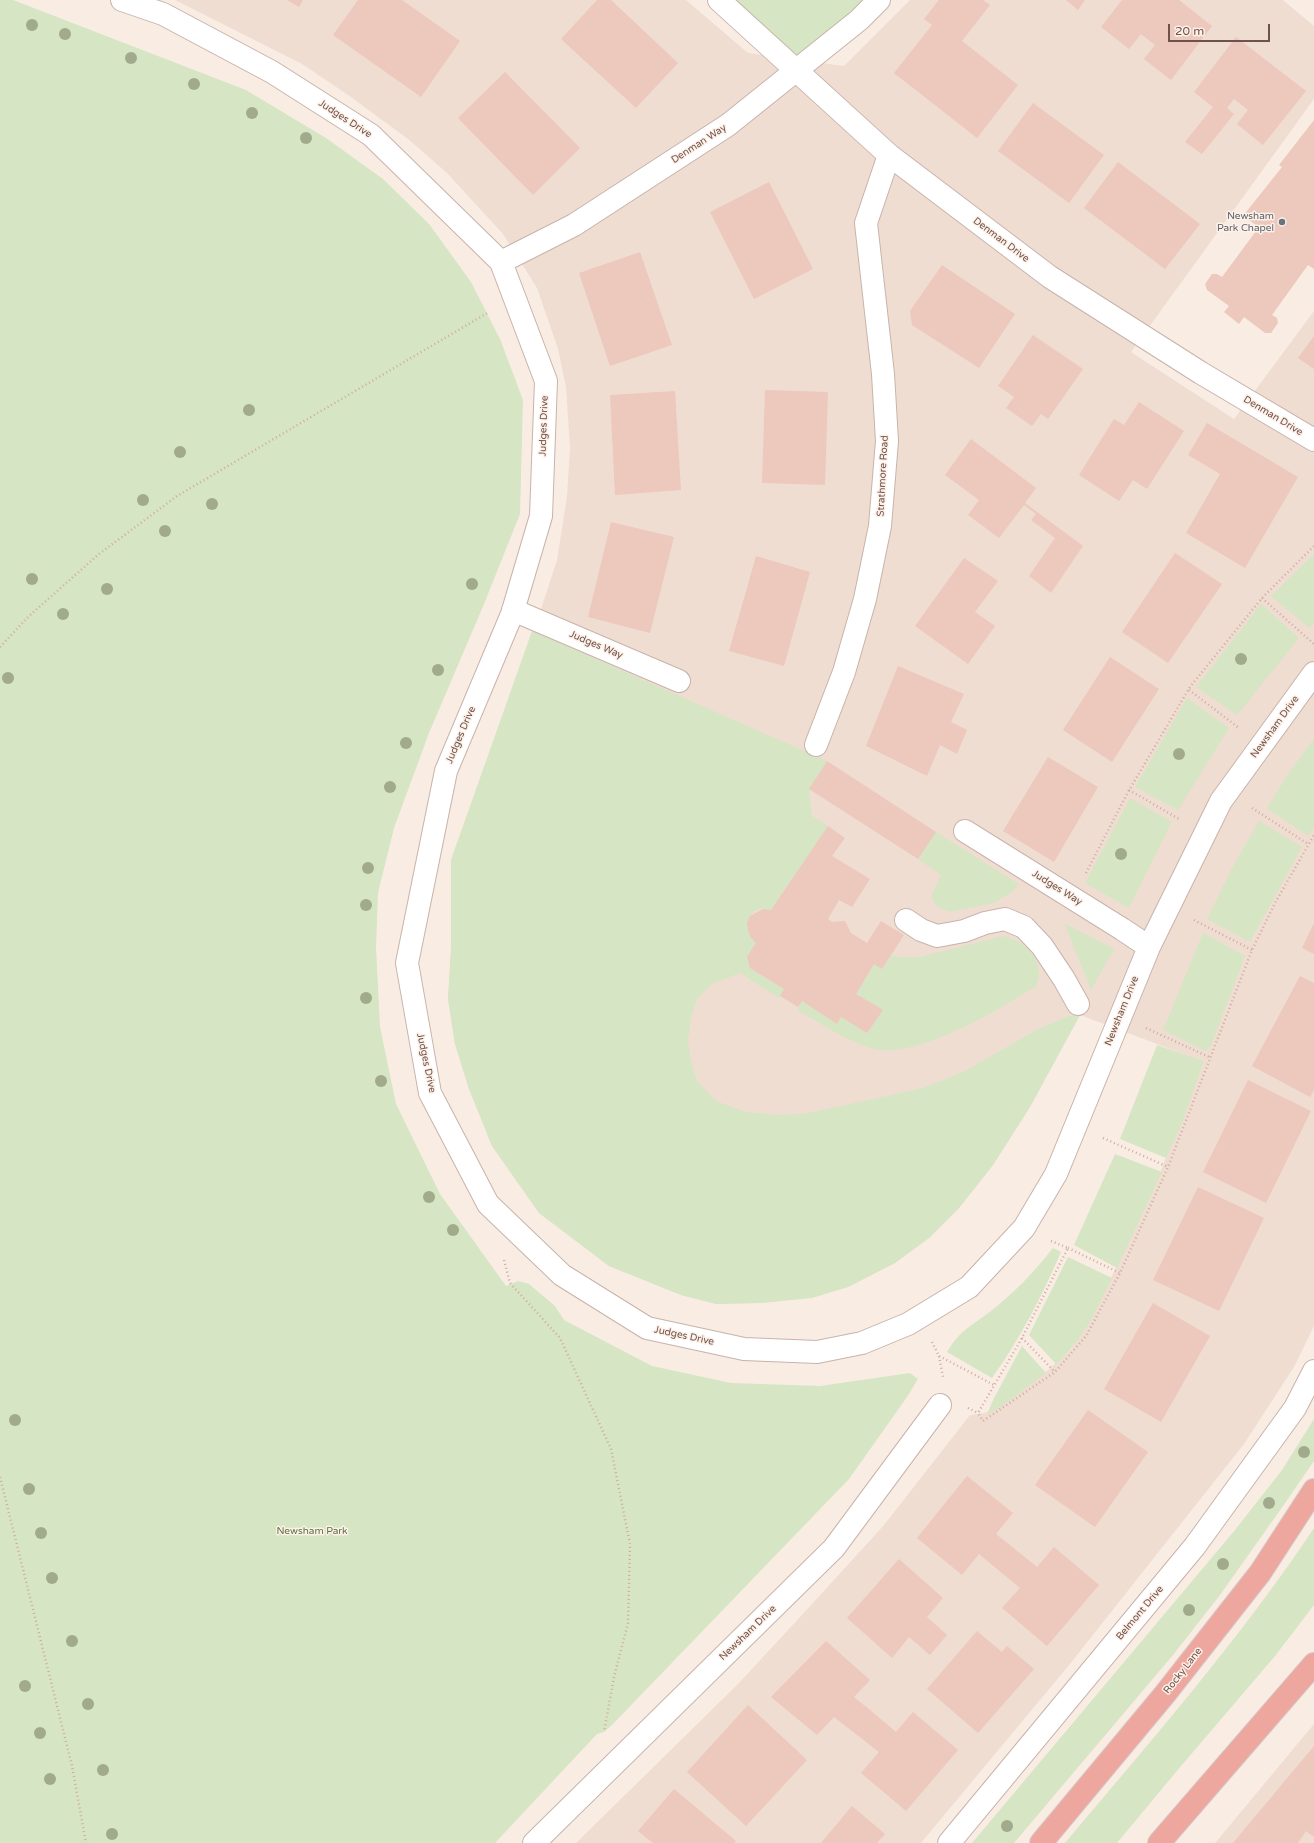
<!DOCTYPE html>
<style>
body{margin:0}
#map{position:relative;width:1314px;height:1843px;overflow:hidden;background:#f9ede3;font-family:"Varela Round",sans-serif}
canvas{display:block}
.scale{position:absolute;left:1168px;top:24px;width:102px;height:18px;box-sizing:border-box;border:2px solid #6e524c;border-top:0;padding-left:5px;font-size:12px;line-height:14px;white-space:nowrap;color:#6e524c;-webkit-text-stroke:3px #fdf1e8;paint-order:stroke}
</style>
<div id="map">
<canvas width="1314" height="1843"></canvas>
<div class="scale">20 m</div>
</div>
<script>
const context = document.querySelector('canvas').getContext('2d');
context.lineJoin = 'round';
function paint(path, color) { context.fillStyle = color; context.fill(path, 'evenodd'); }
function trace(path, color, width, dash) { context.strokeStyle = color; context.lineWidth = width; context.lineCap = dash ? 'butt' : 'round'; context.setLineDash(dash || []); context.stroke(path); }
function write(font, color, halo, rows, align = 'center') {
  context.font = font + ' "Varela Round",sans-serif'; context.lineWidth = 3; context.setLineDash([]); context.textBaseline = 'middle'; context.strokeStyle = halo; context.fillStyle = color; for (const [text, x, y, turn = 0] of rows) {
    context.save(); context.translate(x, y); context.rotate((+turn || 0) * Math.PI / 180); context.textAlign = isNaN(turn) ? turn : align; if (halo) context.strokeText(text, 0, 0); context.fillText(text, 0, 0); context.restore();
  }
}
paint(new Path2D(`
 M175 0H686L748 53 844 66 910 0H1283L1314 26V99L1131 352 1234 419 1314 311V1326L1294 1367 1244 1444 1070 1664 921 1843H576L737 1685 812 1604 884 1525 970 1415 985 1413 999 1407 1048 1370 1072 1348 1110 1280 1160 1173 1202 1061 1080 1015 1030 1107 993 1165 959 1208 929 1238 895 1263 848 1287 812 1297 761 1303 716 1304 681 1295 609 1266 539 1213 492 1146 469 1089 455 1044 448 999 451 948V860L542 606 557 560 567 496 570 448 566 387 558 349 537 288 503 234 447 173 408 139 348 95 302 64Z
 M1314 1724V1843H1215Z`), '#f0ddd2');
paint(new Path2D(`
 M0 0H13L246 90 326 138 383 179 429 224 471 282 500 339 523 400 520 514 484 604 429 733 394 828 378 893 376 947 380 1027 396 1104 440 1194 506 1286 518 1281 529 1284 555 1306 564 1320 652 1366 731 1383 820 1386 910 1373 918 1379 907 1397 849 1479 612 1725 604 1732 597 1734 495 1843H0Z
 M719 0H879L798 71Z
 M1314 554V623L1309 628 1271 596Z
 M1261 604 1299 638 1237 715 1196 687Z
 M532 631 827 761 809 789 812 816 828 826 771 910C751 902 739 926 756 943L747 957 750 968 784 989 779 998 740 973 712 984 697 999 691 1017 688 1040 690 1057 697 1081 716 1101 746 1112 778 1115 804 1114 923 1088 963 1072 1040 1028 1069 1016 1080 1015 1030 1107 993 1165 959 1208 929 1238 895 1263 848 1287 812 1298 761 1303 716 1304 681 1295 609 1266 539 1213 492 1146 469 1089 455 1044 448 999 451 948V860Z
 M1187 698 1229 728 1178 810 1135 787Z
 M1314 739V828L1308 836 1267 808 1288 774Z
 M1130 798 1172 822 1129 908 1085 883Z
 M1259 821 1302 847 1250 942 1207 919 1232 868Z
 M936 832 1019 884 1012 892 994 903 949 912 938 907 931 897 941 875 918 859Z
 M1064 923 1114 949 1091 990Z
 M1203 933 1245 956 1211 1046 1205 1051 1163 1030Z
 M1003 936C1025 940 1047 962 1036 986 1000 1009 914 1062 870 1048 844 1040 821 1023 797 1010L802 1001 837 1023 841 1017 867 1033 882 1010 856 994 874 964 882 969 892 955 898 957H920Z
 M1157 1045 1204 1061 1180 1128 1166 1158 1120 1139Z
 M1115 1154 1162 1172 1117 1268 1074 1245Z
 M1053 1248 1061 1252C1042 1296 1020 1339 992 1378L947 1352C961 1329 970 1327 991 1311 1014 1293 1035 1271 1053 1248Z
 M1068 1257 1112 1278C1095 1313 1085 1337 1056 1364L1029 1335Z
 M1022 1346 1046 1373 999 1408 987 1414 994 1398Z
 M1314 1419V1461L1283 1506 1220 1595 1173 1655 1014 1843H972L1235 1530 1282 1470Z
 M1314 1528V1605L1275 1656 1176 1772 1117 1843H1065C1151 1741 1240 1639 1314 1528Z`), '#d6e5c3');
paint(new Path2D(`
 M287 0H303L299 7Z
 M358 0H402L460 41 421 97 333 35Z
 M597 0H611L678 63 636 108 561 39Z
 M939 0H983L990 5 962 41 1018 85 977 138 894 73 932 25 924 19Z
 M1066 0H1085L1078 10Z
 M1122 0H1179L1212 26 1171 80 1144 59 1155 45 1141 34 1129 49 1101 27Z
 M1236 37 1306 91 1263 145 1237 124 1248 110 1234 99 1227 108 1234 114 1202 154 1185 142 1213 107 1194 92Z
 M505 72 580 148 533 195 458 118Z
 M1033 103 1104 155 1069 203 998 151Z
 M1314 120V269L1308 265 1272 315 1277 318 1278 323 1271 333H1265L1244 317 1239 324 1224 312 1229 306 1207 290 1205 284 1212 274H1217L1222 277 1259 227 1243 216 1282 167 1279 165Z
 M1118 162 1200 224 1165 269 1084 208Z
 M769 182 813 269 754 299 710 212Z
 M640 252 672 345 610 366 579 273Z
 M942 265 1015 314 979 368 912 325 910 311Z
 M1033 335 1083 369 1048 419 1041 414 1032 426 1006 408 1014 397 998 386Z
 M1314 336V369L1298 358Z
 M765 390 828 392 825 485 762 483Z
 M675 391 681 490 615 495 610 395Z
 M1139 402 1184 431 1147 489 1133 480 1119 501 1079 475 1114 419 1124 425Z
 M1207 423 1298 477 1245 568 1186 533 1220 474 1188 455Z
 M971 439 1036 488 1025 503 1083 546 1051 593 1029 576 1055 538 1031 520 1036 514 1024 505 999 538 968 515 979 500 945 475Z
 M611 522 674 537 650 633 588 617Z
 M1175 553 1222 584 1168 663 1122 632Z
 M756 556 810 572 784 666 729 651Z
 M964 558 998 581 975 612 995 626 968 664 915 626Z
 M1110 657 1159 689 1112 762 1063 730Z
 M898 666 964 694 951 722 967 730 957 754 940 745 927 776 866 746Z
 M1048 757 1098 787 1054 862 1003 831Z
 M827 761 936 832 918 859 809 789Z
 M828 826 845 838 832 856 870 879 852 907 839 900 828 919 832 922 845 921 851 933 867 943 881 921 904 935 882 969 874 964 856 994 883 1010 867 1033 841 1017 837 1024 802 1001 798 1007 780 996 784 989 750 968 747 957 756 943 751 938 748 930 747 923 750 916 763 909 771 910Z
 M1314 923V954L1302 948Z
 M1300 976 1314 983V1090L1310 1097 1252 1066Z
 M1248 1080 1311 1111 1266 1203 1203 1172Z
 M1198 1187 1264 1218 1219 1311 1153 1280Z
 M1153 1303 1210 1336 1161 1422 1104 1389Z
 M1088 1410 1148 1452 1095 1527 1035 1485Z
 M967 1476 1013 1513 996 1534 1037 1567 1054 1547 1099 1585 1047 1646 1002 1608 1020 1588 979 1554 962 1575 917 1538Z
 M899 1559 943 1598 927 1617 947 1635 930 1655 909 1637 892 1658 847 1618Z
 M977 1631 1002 1652 1007 1646 1034 1669 978 1733 927 1689Z
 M826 1641 870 1680 854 1697 876 1715 896 1732 913 1712 958 1750 906 1811 861 1773 879 1752 834 1717 817 1735 771 1697Z
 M748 1705 807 1760 746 1826 687 1772Z
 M1314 1746V1837L1306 1831 1298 1843H1233Z
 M674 1789 736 1841 734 1843H653L638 1831Z
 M852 1806 885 1834 877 1843H821Z`), '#ecc8bd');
const minor = new Path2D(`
 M122 0 163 14 272 72 371 135 501 262 546 381 541 516 512 614 446 771 407 963 430 1093 488 1204 562 1275 647 1328 744 1349 817 1352 862 1343 908 1324 969 1287 1024 1228 1056 1174 1149 947 1221 801 1314 673
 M719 0 889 155 1050 277 1201 373 1314 440
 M501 262 574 225 728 125 859 20 879 0
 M513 610 679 681
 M816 745 844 672 865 599 880 526 887 441 883 374 866 223 889 155
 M965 831 1122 929 1149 947
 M906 920 921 930 937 936 964 931 985 923 1005 919 1024 927 1042 946 1064 979 1078 1004
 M534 1843 834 1548 940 1405
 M949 1843 1195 1546 1295 1408 1314 1371`);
const highway = new Path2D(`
 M1041 1843 1165 1694 1260 1573 1314 1490
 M1159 1843 1314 1664`);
trace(minor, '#c8b3ab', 24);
trace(highway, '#d4cbc9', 24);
trace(new Path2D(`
 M1262 598 1314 644
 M0 647 29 616 99 554 177 496 489 312
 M1189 690 1239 728
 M1129 790 1179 819
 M1252 808 1308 844
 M1086 873 1128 792 1190 687 1262 598 1314 546
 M1194 920 1252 950
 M1146 1028 1209 1057
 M1103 1138 1168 1167
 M1051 1241 1068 1248 1022 1338 978 1413 983 1421 1055 1372 1086 1336 1120 1273 1168 1167 1252 950 1275 903 1314 835
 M1068 1248 1120 1273
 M504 1260 510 1283 560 1338 611 1449 630 1544 628 1623 614 1677 604 1732
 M1022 1338 1055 1372
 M932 1342 939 1356 994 1385
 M939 1356 943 1377
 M968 1408 978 1413
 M0 1477 72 1766 86 1843`), '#d0aba1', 2.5, [1, 3]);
trace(minor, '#fff', 22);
trace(highway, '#eea79f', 22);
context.fillStyle = '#a2aa8c';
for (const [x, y] of [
 [32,25],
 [65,34],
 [131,58],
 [194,84],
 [252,113],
 [306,138],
 [249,410],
 [180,452],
 [143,500],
 [212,504],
 [165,531],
 [32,579],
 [472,584],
 [107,589],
 [63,614],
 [1241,659],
 [438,670],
 [8,678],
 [406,743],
 [1179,754],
 [390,787],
 [1121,854],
 [368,868],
 [366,905],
 [366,998],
 [381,1081],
 [429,1197],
 [453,1230],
 [15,1420],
 [1304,1452],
 [29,1489],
 [1269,1503],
 [41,1533],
 [1223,1564],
 [52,1578],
 [1189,1610],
 [72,1641],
 [25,1686],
 [88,1704],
 [40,1733],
 [103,1770],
 [50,1779],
 [1007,1826],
 [112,1834]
]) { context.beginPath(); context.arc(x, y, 6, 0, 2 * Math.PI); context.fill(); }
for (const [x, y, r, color] of [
 [1282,222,4,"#6b7280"]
]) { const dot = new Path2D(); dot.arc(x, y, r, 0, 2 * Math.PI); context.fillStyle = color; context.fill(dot); trace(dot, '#fdf1e8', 1.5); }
write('10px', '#6e524c', '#fdf1e8', [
 ["Judges Drive",345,119,33],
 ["Denman Way",699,144,-33],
 ["Denman Drive",1001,240,37],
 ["Denman Drive",1273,416,31],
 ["Judges Drive",544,426,-88],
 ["Strathmore Road",883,476,-87],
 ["Judges Way",596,645,23],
 ["Newsham Drive",1275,727,-54],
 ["Judges Drive",461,735,-67],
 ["Judges Way",1057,888,32],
 ["Newsham Drive",1122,1011,-68],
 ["Judges Drive",426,1063,78],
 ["Judges Drive",684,1336,12],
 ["Belmont Drive",1140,1613,-50],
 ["Newsham Drive",748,1633,-44],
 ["Rocky Lane",1183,1671,-52]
]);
write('10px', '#5b616d', '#fdf1e8', [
 ["Newsham",1274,216],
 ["Park Chapel",1274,228]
], 'right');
write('10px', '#5a7345', '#fdf1e8', [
 ["Newsham Park",312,1531]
]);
</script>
